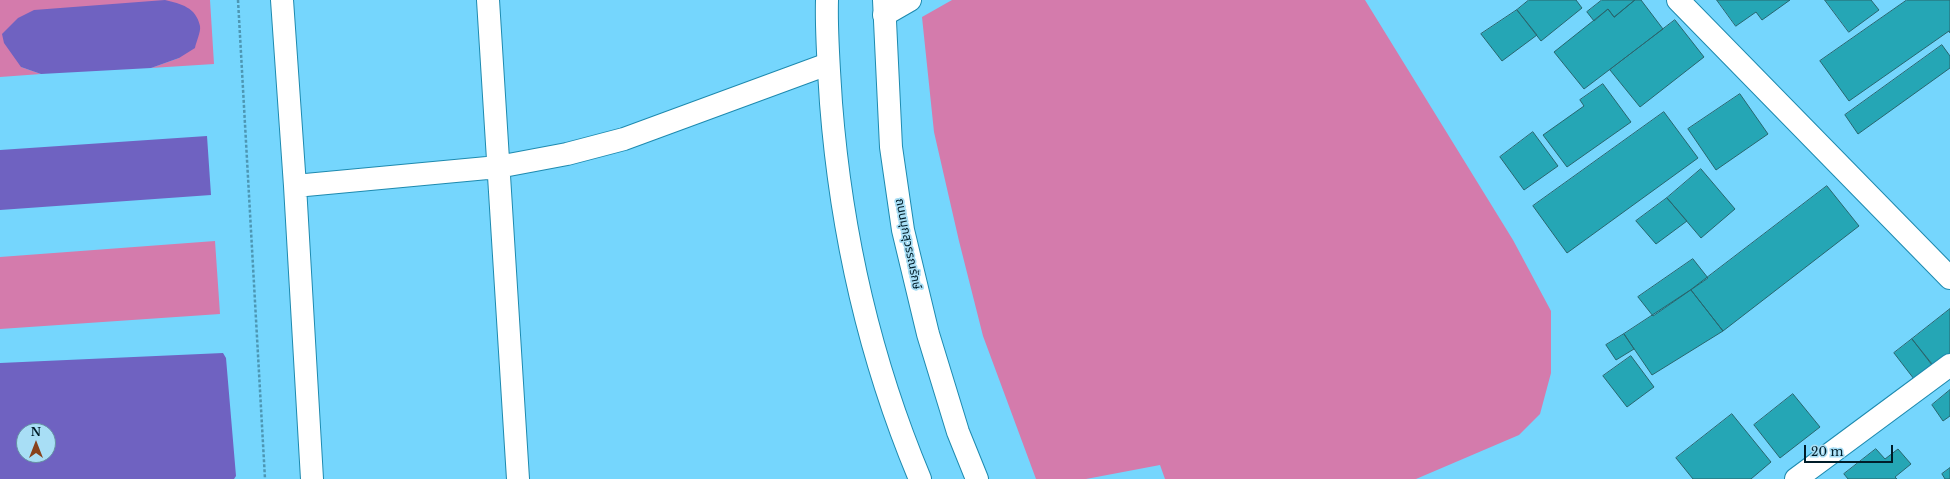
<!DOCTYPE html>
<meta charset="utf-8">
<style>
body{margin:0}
#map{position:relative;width:1950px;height:479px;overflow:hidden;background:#75d6fd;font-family:"Libre Baskerville",serif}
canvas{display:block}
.north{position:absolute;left:16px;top:423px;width:40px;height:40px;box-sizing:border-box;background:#a8def5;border:1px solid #6591a3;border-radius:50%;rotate:0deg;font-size:11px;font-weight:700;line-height:16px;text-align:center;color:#001d29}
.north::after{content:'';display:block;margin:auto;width:14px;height:18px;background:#88421b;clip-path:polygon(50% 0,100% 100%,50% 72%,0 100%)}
.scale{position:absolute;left:1804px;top:445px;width:89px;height:18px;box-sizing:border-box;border:2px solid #001d29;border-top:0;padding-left:5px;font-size:12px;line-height:14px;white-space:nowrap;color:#001d29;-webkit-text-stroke:3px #a8def5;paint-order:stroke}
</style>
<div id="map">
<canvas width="1950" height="479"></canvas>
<div class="north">N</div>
<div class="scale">20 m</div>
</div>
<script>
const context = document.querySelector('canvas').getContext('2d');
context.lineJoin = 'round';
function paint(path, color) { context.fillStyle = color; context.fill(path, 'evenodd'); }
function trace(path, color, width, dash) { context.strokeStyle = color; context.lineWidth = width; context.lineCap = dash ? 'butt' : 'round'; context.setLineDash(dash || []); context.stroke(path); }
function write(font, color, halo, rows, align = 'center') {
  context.font = font + ' "Libre Baskerville","Noto Sans Thai",serif'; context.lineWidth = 3.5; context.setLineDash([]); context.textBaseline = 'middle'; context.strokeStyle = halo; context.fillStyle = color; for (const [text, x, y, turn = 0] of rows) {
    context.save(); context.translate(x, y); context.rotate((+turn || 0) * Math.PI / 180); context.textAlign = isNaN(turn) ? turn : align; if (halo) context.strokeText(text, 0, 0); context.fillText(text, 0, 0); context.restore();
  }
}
paint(new Path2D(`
 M0 0H210L214 64 151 68 179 58 21 67 41 74 0 77Z
 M952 0H1365L1513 240 1551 311V373L1540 414 1519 435 1416 479H1165L1160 465 1086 479H1036L983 336 959 241 934 132 922 17Z
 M215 241 220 314 0 329V257Z`), '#d47bac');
paint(new Path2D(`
 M165 0C181 4 196 7 200 26 201 32 196 42 195 48L179 58 151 68 41 74 21 67 4 43 2 34 18 18 34 10Z
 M207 136 211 195 0 210V150Z
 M223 353 226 358 236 476 234 479H0V363ZM24 431H48V455H24Z`), '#6f62c1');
const building = new Path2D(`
 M1529 0H1576L1582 8 1541 41 1517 10Z
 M1602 0H1635L1614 17 1608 9 1594 21 1587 12Z
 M1635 0H1641L1663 29 1584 89 1554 52 1608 9 1614 17Z
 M1717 0H1790L1762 20 1756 12 1736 26Z
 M1825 0H1871L1879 10 1849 32Z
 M1907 0H1950V33L1949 31 1849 101 1820 61Z
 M1517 10 1537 35 1502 61 1481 34Z
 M1675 20 1704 57 1640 107 1610 70Z
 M1942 45 1950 56V68L1858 134 1845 115Z
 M1603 84 1631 122 1567 167 1543 135 1584 106 1580 100Z
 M1740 94 1768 134 1716 170 1688 129Z
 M1664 112 1698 158 1567 253 1533 206Z
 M1533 132 1558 166 1524 190 1500 157Z
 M1701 169 1735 209 1701 238 1667 198Z
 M1827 186 1859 226 1723 331 1691 290Z
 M1667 198 1687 221 1656 244 1636 221Z
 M1693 259 1708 278 1653 316 1638 297Z
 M1691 290 1723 331 1652 375 1624 334Z
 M1950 309V358L1936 369 1912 339Z
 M1624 334 1634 349 1616 360 1606 345Z
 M1912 339 1932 365 1914 379 1894 353Z
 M1631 356 1654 387 1627 407 1603 376Z
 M1950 390V416L1943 421 1932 405Z
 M1793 394 1820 427 1780 458 1754 425Z
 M1732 414 1771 462 1751 479H1693L1676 458Z
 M1876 449 1885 459 1898 449 1911 464 1895 477 1897 479H1848L1844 474Z
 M1950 468V479H1945L1942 474Z`);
paint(building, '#25a6b5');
trace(building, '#28666e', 1);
const street = new Path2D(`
 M282 0 295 186 312 479
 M488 0 518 479
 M1678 0 1950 278
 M884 15 910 0
 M295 186 498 167 567 154 624 139 828 64
 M1796 479 1950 365`);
const secondary = new Path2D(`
 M827 0C826 34 829 69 831 103 841 231 870 360 920 479
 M884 0 891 147 903 230 928 334 958 432 977 479`);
trace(street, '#1e8aaf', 24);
trace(secondary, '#1e8aaf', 24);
trace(new Path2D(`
 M238 0 265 479`), '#4d97b4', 2.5, [3, 2]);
trace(street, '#fff', 22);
trace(secondary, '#fff', 22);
write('12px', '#001d29', '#a8def5', [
 ["ถนนมุกสุวรรณรักษ์",908,244,79]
]);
</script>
